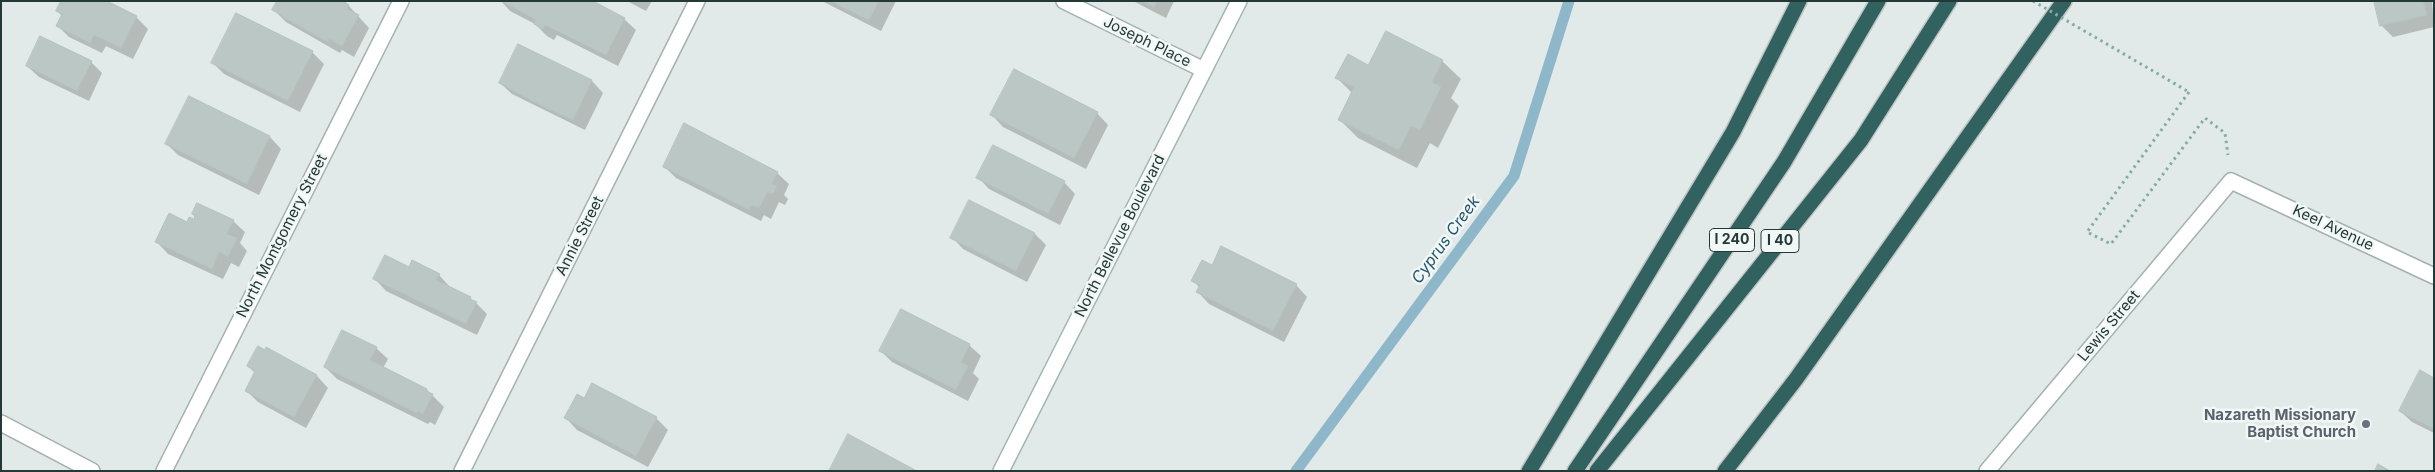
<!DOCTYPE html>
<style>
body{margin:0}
#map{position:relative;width:2435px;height:472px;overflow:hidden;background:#e1eae8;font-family:Inter,sans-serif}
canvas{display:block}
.frame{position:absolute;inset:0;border:2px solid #233937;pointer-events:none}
</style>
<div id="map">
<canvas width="2435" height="472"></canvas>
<div class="frame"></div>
</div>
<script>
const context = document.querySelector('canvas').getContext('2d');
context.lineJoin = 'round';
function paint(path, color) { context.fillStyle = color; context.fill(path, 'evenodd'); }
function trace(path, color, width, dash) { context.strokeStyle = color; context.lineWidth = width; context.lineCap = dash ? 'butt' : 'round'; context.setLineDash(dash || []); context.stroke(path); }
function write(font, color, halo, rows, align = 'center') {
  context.font = font + ' Inter,sans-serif'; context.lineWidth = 5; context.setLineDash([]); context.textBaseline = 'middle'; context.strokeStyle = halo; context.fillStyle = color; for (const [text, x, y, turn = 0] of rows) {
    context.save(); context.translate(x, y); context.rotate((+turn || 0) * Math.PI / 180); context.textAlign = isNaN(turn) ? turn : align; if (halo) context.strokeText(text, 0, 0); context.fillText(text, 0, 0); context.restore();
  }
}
paint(new Path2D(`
 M501 1H590L624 19 636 30 618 66 557 35 554 40 547 36 535 24 510 11Z
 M627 1H652L646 11Z
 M822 1H896L881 31Z
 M1133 1H1174L1166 18Z
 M2375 1H2432L2434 27 2393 37 2381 25Z
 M349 6 369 28 354 57 342 50 340 53 286 22 274 10Z
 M57 11 136 17 148 29 133 59 106 46 102 53 69 37 58 26 62 16Z
 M519 45 592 81 603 93 585 130 512 94 500 83Z
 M312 52 324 64 300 112 224 74 213 63Z
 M1442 61 1461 79 1451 98 1459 106 1438 148 1430 143 1417 168 1358 138 1340 120 1353 94 1337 78 1369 67Z
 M91 62 102 73 89 101 39 77 27 66Z
 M190 98 270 137 281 149 259 195 178 155 167 144Z
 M1097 113 1108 125 1086 169 1003 127 992 115Z
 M665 167 777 173 789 184 784 195 788 199 785 205 779 202 771 219 764 215 761 221 676 178Z
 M978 177 1064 182 1075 194 1060 225 989 189Z
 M194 221H233L245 232 240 243 247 251 239 267 231 263 223 279 168 254 157 242Z
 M1035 234 1046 245 1027 282 963 249 952 237Z
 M1212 266 1296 285 1307 297 1284 342 1209 304 1198 292 1200 288 1193 281Z
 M409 268 439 275 450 287 449 289 476 303 487 314 477 335 386 291 375 279Z
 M969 345 981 356 973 373 979 379 968 401 892 362 881 351Z
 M376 348 388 359 383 368 427 390 444 407 435 425 430 422 428 424 337 379 325 367Z
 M267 349 317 376 328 388 306 428 258 402 246 390 255 373 248 366Z
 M2434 379V433L2412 422 2400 411Z
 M566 418H656L668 430 648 467 577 430Z`), '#0003');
trace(new Path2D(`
 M1296 471 1514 176 1569 1`), '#8fb7ca', 11);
const building = new Path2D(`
 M61 1H107L137 16 121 48 94 35 90 43 56 26 62 14 56 11Z
 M277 1H343L349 5 347 9 359 15 342 46 330 39 328 42 281 16 282 15 272 10Z
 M501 1H593L625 18 606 55 545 25 543 29 534 24 536 20Z
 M831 1H879L869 20Z
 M1142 1H1157L1154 7Z
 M2374 1H2423L2427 15 2380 26Z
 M236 13 313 51 288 101 211 63Z
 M1386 31 1443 60 1432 82 1441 87 1420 130 1411 126 1399 150 1338 120 1354 87 1335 78 1348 54 1368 65Z
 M40 36 92 61 77 91 26 66Z
 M518 44 592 80 573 120 538 104 499 83Z
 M1014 69 1098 112 1074 158 990 115Z
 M189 96 270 136 247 184 165 144Z
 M684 123 778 172 772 184 777 186 773 194 768 192 759 208 752 205 749 210 663 167Z
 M993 145 1065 181 1048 214 976 178Z
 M969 200 1035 233 1016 271 950 238Z
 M197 203 234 220 227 234 237 238 228 257 219 252 212 269 155 242 169 213 187 222 189 217 194 219 195 216 192 214Z
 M1221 246 1297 284 1273 331 1196 292 1200 285 1191 281 1202 260 1212 265Z
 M385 255 409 267 412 260 440 274 436 280 471 297 470 299 477 302 466 324 373 279Z
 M901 309 970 344 961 362 968 366 956 390 879 351Z
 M342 330 377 347 370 360 427 389 426 391 433 394 423 414 418 411 416 413 324 367Z
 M258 346 265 350 266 347 317 375 294 417 245 391 255 371 247 366Z
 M2420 370 2434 378V429L2399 411Z
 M592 383 657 417 636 456 564 418 577 394 584 398Z
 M848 434 915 470V471H829Z
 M2378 464 2390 471H2375Z`);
paint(building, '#bac7c4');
trace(building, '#b4c3bf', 1);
const street = new Path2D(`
 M1064 1 1204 70
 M1 423 92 471
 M164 471 401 1
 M462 471 697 1
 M1987 471 2231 181 2434 276`);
const secondary = new Path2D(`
 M1001 471 1239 1`);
const highway = new Path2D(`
 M1529 471 1733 132 1799 1
 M1575 471 1784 162 1878 1
 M1597 471 1861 140 1949 1
 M1725 471 1796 379 2064 1`);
trace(street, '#a4b1af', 18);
trace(secondary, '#a1b5b1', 18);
trace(highway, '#bdc4c3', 18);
trace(new Path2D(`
 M2189 92 2087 232 2111 244 2205 118 2225 133 2228 155`), '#85aba5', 3, [2.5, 4]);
trace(street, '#fff', 15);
trace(secondary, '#fff', 15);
trace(highway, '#326260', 15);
trace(new Path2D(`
 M2033 1 2189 92`), '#85aba5', 3, [2.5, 4]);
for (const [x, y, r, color] of [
 [2366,424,5,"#6b7280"]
]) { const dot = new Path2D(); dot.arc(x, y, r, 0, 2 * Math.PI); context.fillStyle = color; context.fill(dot); trace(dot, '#f1f7f5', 2); }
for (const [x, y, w] of [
 [1732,240,45],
 [1780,241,38]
]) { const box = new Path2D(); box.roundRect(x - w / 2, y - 11.5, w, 23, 4); context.fillStyle = '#f1f7f5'; context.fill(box); trace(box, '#233937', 1); }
write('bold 14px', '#233937', null, [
 ["I 240",1732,240],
 ["I 40",1780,241]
]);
write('15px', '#233937', '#f1f7f5', [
 ["Joseph Place",1147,42,26],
 ["Keel Avenue",2333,228,25],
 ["North Montgomery Street",282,236,-63],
 ["Annie Street",580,236,-63],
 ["North Bellevue Boulevard",1120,236,-63],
 ["Lewis Street",2109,326,-50]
]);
write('bold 15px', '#5b616d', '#f1f7f5', [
 ["Nazareth Missionary",2356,415],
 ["Baptist Church",2356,432]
], 'right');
write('italic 16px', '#24566f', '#f1f7f5', [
 ["Cyprus Creek",1446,240,-54]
]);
</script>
